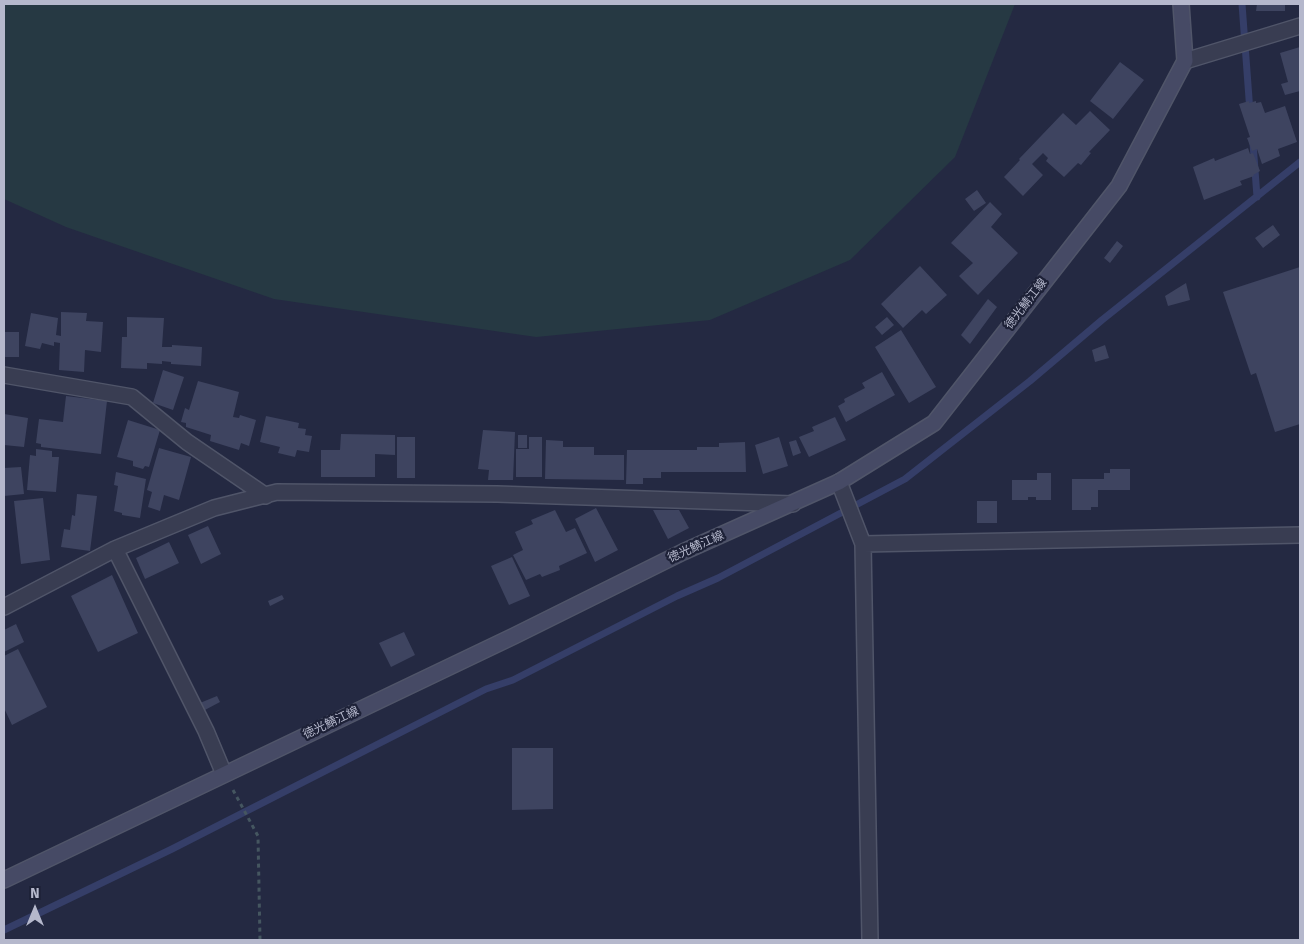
<!DOCTYPE html>
<meta charset="utf-8">
<style>
body{margin:0}
#map{position:relative;width:1304px;height:944px;overflow:hidden;background:#242942;font-family:"Fira Sans",sans-serif}
canvas{display:block}
.frame{position:absolute;inset:0;border:5px solid #b5b8cc;pointer-events:none}
.north{position:absolute;left:10px;top:884px;width:50px;height:50px;-webkit-text-stroke:4px #1d2137;paint-order:stroke;rotate:0deg;font-size:14px;font-weight:700;line-height:20px;text-align:center;color:#b5b8cc}
.north::after{content:'';display:block;margin:auto;width:18px;height:22px;background:#b5b8cc;clip-path:polygon(50% 0,100% 100%,50% 72%,0 100%)}
</style>
<div id="map">
<canvas width="1304" height="944"></canvas>
<div class="frame"></div>
<div class="north">N</div>
</div>
<script>
const context = document.querySelector('canvas').getContext('2d');
context.lineJoin = 'round';
function paint(path, color) { context.fillStyle = color; context.fill(path, 'evenodd'); }
function trace(path, color, width, dash) { context.strokeStyle = color; context.lineWidth = width; context.lineCap = dash ? 'butt' : 'round'; context.setLineDash(dash || []); context.stroke(path); }
function write(font, color, halo, rows, align = 'center') {
  context.font = font + ' "Fira Sans","Noto Sans JP",sans-serif'; context.lineWidth = 4.5; context.setLineDash([]); context.textBaseline = 'middle'; context.strokeStyle = halo; context.fillStyle = color; for (const [text, x, y, turn = 0] of rows) {
    context.save(); context.translate(x, y); context.rotate((+turn || 0) * Math.PI / 180); context.textAlign = isNaN(turn) ? turn : align; if (halo) context.strokeText(text, 0, 0); context.fillText(text, 0, 0); context.restore();
  }
}
paint(new Path2D(`
 M4 4H1015L955 157 850 260 710 320 536 337 274 299 66 227 4 199Z`), '#263943');
trace(new Path2D(`
 M1242 4 1250 112
 M1253 143 1257 197
 M4 930 172 849 486 689 513 680 677 596 718 578 905 479 1030 381 1102 320 1300 162`), '#353e68', 7);
paint(new Path2D(`
 M1257 4H1285V11H1256Z
 M1300 47V91L1285 95 1281 84 1288 82 1280 53Z
 M1120 62 1144 80 1113 119 1090 101Z
 M1249 101V103L1256 101V103L1261 102 1265 113 1285 106 1297 142 1278 149 1280 156 1262 164 1257 149 1252 151 1247 138 1250 137 1239 104Z
 M1090 111 1110 130 1089 152 1091 153 1081 165 1078 163 1064 177 1046 161 1048 158 1043 153 1032 164 1043 175 1023 196 1004 177 1020 160 1019 159 1063 113 1076 125Z
 M1248 148 1250 154 1253 153 1260 171 1253 175 1254 176 1240 181 1242 185 1204 200 1193 167 1214 158 1215 161Z
 M977 190 986 203 974 211 965 199Z
 M990 202 1002 214 991 227 1018 253 978 295 959 276 973 263 951 243Z
 M1273 225 1280 235 1263 248 1255 238Z
 M1117 241 1123 246 1110 263 1104 258Z
 M920 266 947 295 926 314 922 310 903 328 881 304Z
 M1300 267V424L1275 432 1256 373 1251 375 1223 292Z
 M1186 283 1190 300 1168 306 1165 296Z
 M988 299 997 307 970 344 961 335Z
 M61 312 87 313 86 321 103 322 101 352 85 350 84 372 59 370 60 343 54 342V346L42 343 40 349 25 346 31 313 58 318 56 335 61 336Z
 M127 317 164 318 162 347H172V345L202 347 201 366 171 364V362L162 361V364L147 363V369L121 368 122 337H127Z
 M887 317 894 325 882 335 875 327Z
 M901 330 936 387 909 403 875 347Z
 M4 332H19V357H4Z
 M1105 345 1109 358 1095 362 1092 350Z
 M163 370 184 377 173 410 153 403Z
 M882 372 895 395 846 422 838 406 845 402 844 399 865 388 862 383Z
 M198 381 239 392 233 417 239 418 240 415 256 420 249 446 241 443 239 450 210 441 211 435 186 427V423L181 422 185 408 189 410Z
 M66 396 107 401 101 454 41 447V444L36 443 39 419 63 422Z
 M4 414 28 418 24 447 4 445Z
 M266 416 299 423 298 428 306 429 305 435 312 436 309 452 297 450 295 457 278 453 280 447 260 442Z
 M835 417 846 440 809 457 799 437 814 431 812 427Z
 M128 420 160 430 149 467 145 466 143 469 133 466V461L117 457Z
 M483 430 515 432 513 480H488L489 470 478 469Z
 M341 434 395 435V455L375 454V477H321V450H340Z
 M518 435H527V448H518Z
 M397 437H415V478H397Z
 M529 437H542V477H516V449H529Z
 M779 437 788 466 763 474 755 445Z
 M546 440 563 441V447H594V455H624V480L545 479Z
 M796 440 801 453 793 456 789 442Z
 M745 442 746 472H661V478H643V484H626L627 450H697V447H719V443Z
 M159 448 191 457 179 500 164 495 160 511 148 507 152 492 147 490Z
 M36 449 52 451V457H59L56 492 27 490 30 455 36 456Z
 M21 467 24 494 4 496V468Z
 M1110 469H1130V490H1098V507H1091V510H1072V479H1104V473H1110Z
 M116 472 146 479 140 518 122 515V513L114 511 118 486 114 485Z
 M1037 473H1051V500H1036V497H1028V500H1012V480H1037Z
 M77 494 97 496 90 551 61 547 64 529 70 530 72 515 75 516Z
 M43 498 50 560 21 564 14 501Z
 M977 501H997V523H977Z
 M596 508 618 550 595 562 575 519Z
 M555 510 566 532 575 528 587 553 559 566 560 570 542 577 540 574 526 580 513 555 523 550 515 532 533 524 531 520Z
 M653 510H679L689 528 668 539Z
 M208 526 221 554 201 564 188 535Z
 M169 542 179 563 145 579 136 558Z
 M512 557 530 596 509 605 491 566Z
 M112 575 138 633 98 652 71 596Z
 M282 595 284 599 270 606 268 601Z
 M16 624 24 642 4 652V630Z
 M404 632 415 655 391 667 379 643Z
 M18 649 47 707 12 725 4 708V656Z
 M217 696 220 702 203 711 200 703Z
 M512 748H553V809L512 810Z`), '#3e4460');
const minor = new Path2D(`
 M4 375 132 397 187 442 266 496
 M839 482 863 544 870 940
 M863 544 1300 535
 M115 549 206 731 224 774
 M4 607 115 549 214 508 277 492 497 494 793 504`);
const tertiary = new Path2D(`
 M1185 61 1300 26`);
const secondary = new Path2D(`
 M4 880 514 636 683 552 839 482 934 423 1119 186 1185 61 1181 4`);
trace(minor, '#505569', 18);
trace(tertiary, '#505569', 18);
trace(secondary, '#505569', 18);
trace(new Path2D(`
 M233 790 258 836 260 940`), '#455660', 3, [4, 4]);
trace(minor, '#393d52', 15);
trace(tertiary, '#393d52', 15);
trace(secondary, '#464a65', 15);
write('12px', '#b5b8cc', '#1d2137', [
 ["徳光鯖江線",1026,304,-52],
 ["徳光鯖江線",696,547,-24],
 ["徳光鯖江線",331,723,-25]
]);
</script>
